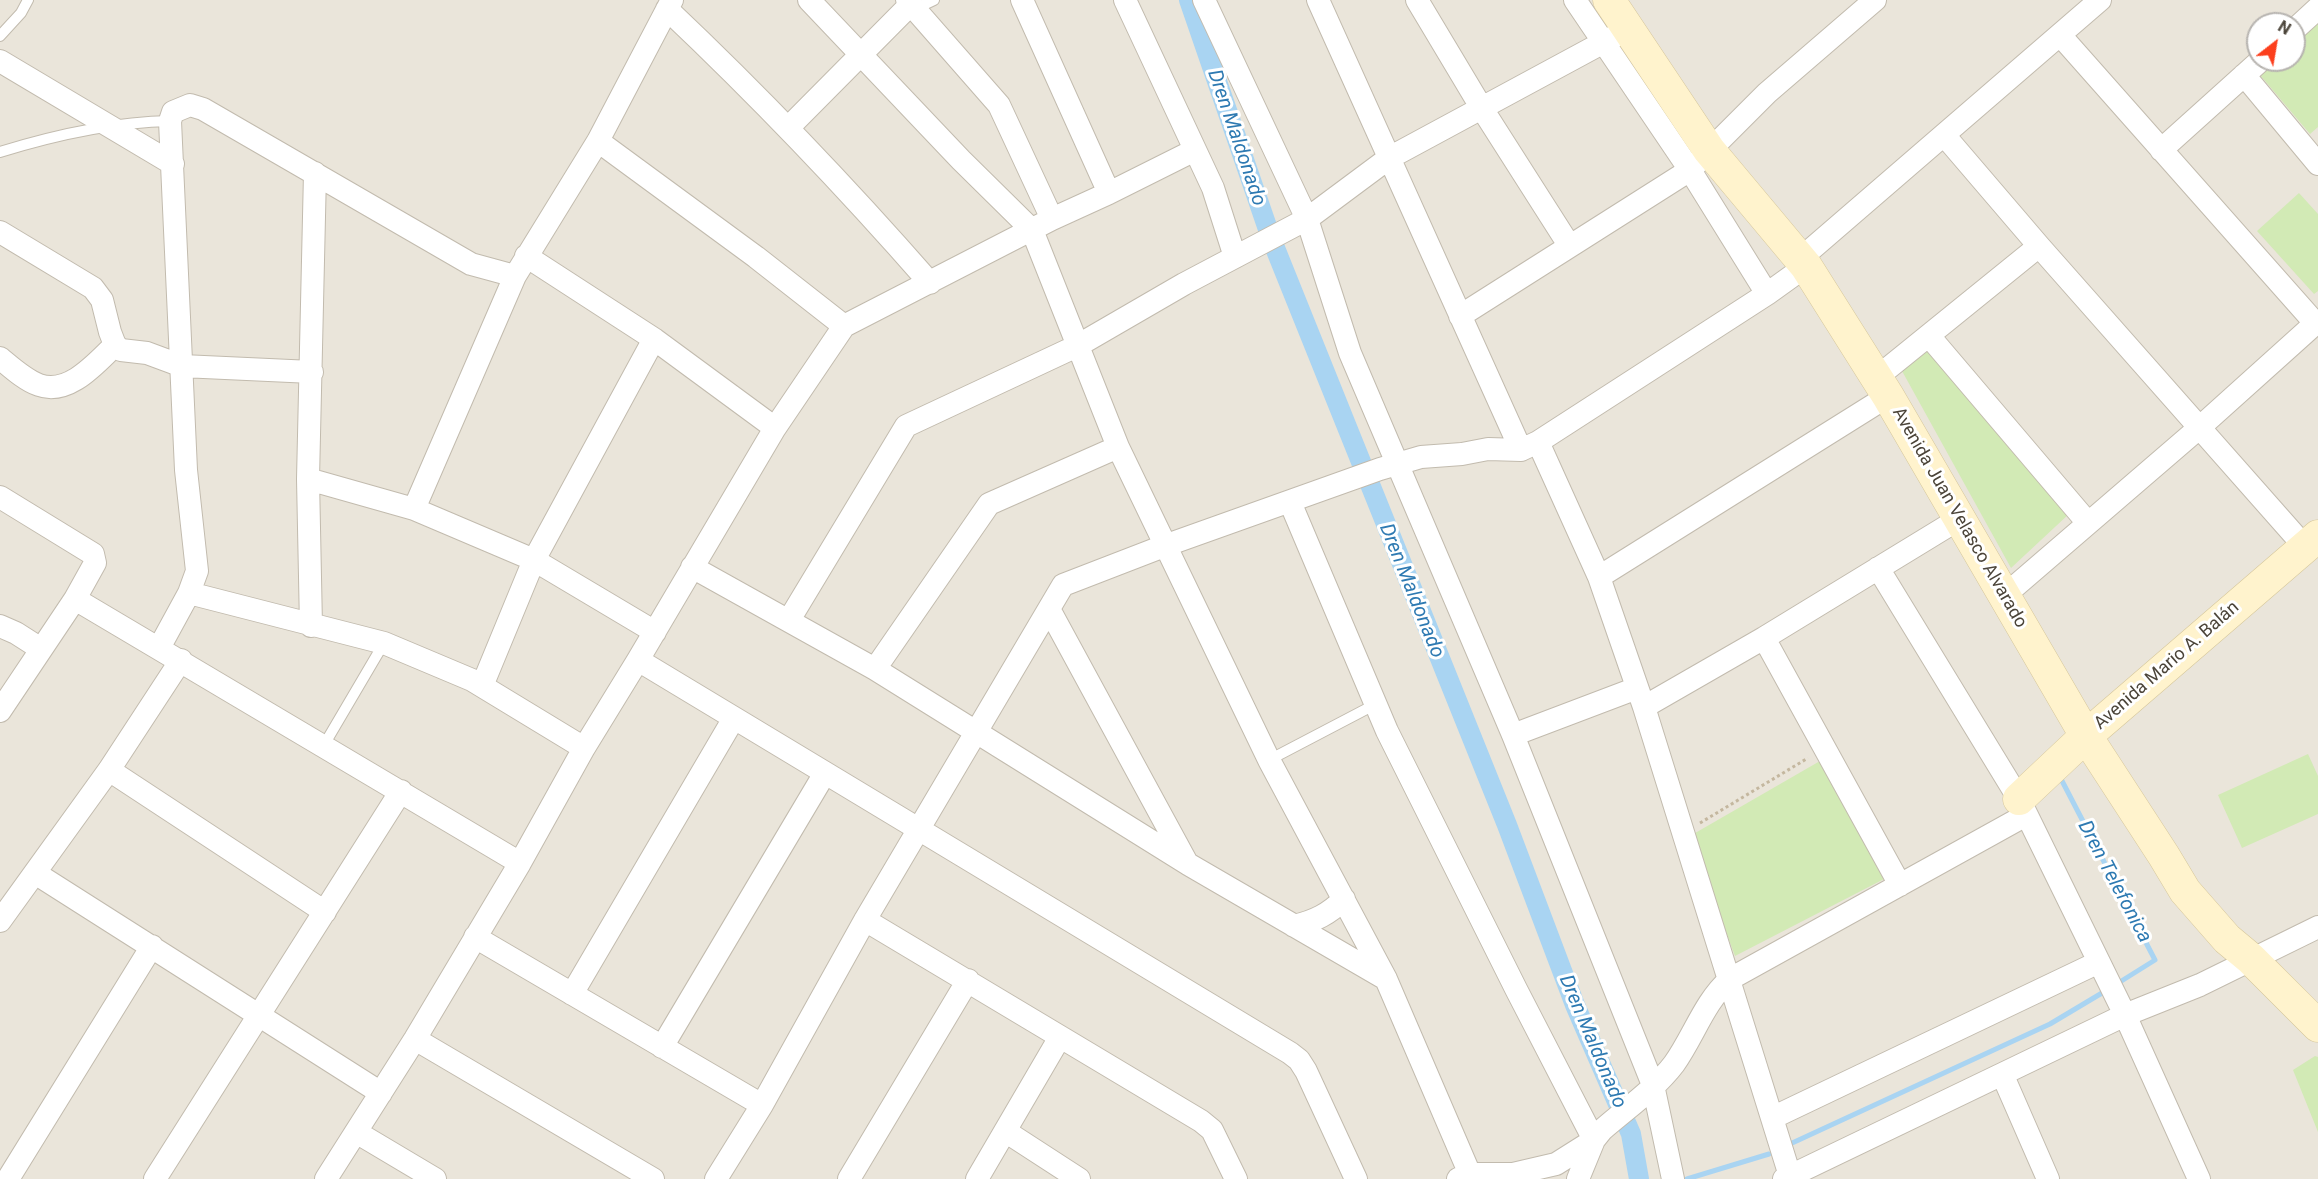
<!DOCTYPE html>
<meta charset="utf-8">
<style>
body{margin:0}
#map{position:relative;width:2318px;height:1179px;overflow:hidden;background:#f6f3ec;font-family:Roboto,sans-serif}
canvas{display:block}
.north{position:absolute;left:2246px;top:12px;width:60px;height:60px;box-sizing:border-box;background:#fff;border:2px solid #b7b4b0;border-radius:50%;rotate:31deg;font-size:16px;font-weight:700;line-height:24px;text-align:center;color:#4b4439}
.north::after{content:'';display:block;margin:auto;width:21px;height:27px;background:#fc3f1d;clip-path:polygon(50% 0,100% 100%,50% 72%,0 100%)}
</style>
<div id="map">
<canvas width="2318" height="1179"></canvas>
<div class="north">N</div>
</div>
<script>
const context = document.querySelector('canvas').getContext('2d');
context.lineJoin = 'round';
function paint(path, color) { context.fillStyle = color; context.fill(path, 'evenodd'); }
function trace(path, color, width, dash) { context.strokeStyle = color; context.lineWidth = width; context.lineCap = dash ? 'butt' : 'round'; context.setLineDash(dash || []); context.stroke(path); }
function write(font, color, halo, rows, align = 'center') {
  context.font = font + ' Roboto,sans-serif'; context.lineWidth = 6; context.setLineDash([]); context.textBaseline = 'middle'; context.strokeStyle = halo; context.fillStyle = color; for (const [text, x, y, turn = 0] of rows) {
    context.save(); context.translate(x, y); context.rotate((+turn || 0) * Math.PI / 180); context.textAlign = isNaN(turn) ? turn : align; if (halo) context.strokeText(text, 0, 0); context.fillText(text, 0, 0); context.restore();
  }
}
paint(new Path2D(`
 M0 0H2318V1179H0ZM2258 24H2294V60H2258Z`), '#eae5da');
paint(new Path2D(`
 M2318 22V127L2310 134 2260 75 2276 60H2294V44Z
 M2299 193 2318 214V291L2314 294 2257 231Z
 M1927 351 2070 513 2011 568 1902 371Z
 M2308 754 2318 776V814L2242 848 2218 795Z
 M1820 761 1888 877 1735 956 1690 836Z
 M2315 1056 2318 1057V1132L2293 1070Z`), '#d2eab5');
trace(new Path2D(`
 M2060 777 2155 960 2115 985
 M1790 1144 2050 1024 2107 990
 M1687 1179 1769 1154`), '#a9d4f2', 5);
trace(new Path2D(`
 M1189 0 1271 238 1507 825 1575 1005 1631 1134 1639 1179`), '#a9d4f2', 20);
const lane = new Path2D(`
 M915 9 934 0
 M0 36 21 13 28 0
 M0 152C55 135 112 122 170 121
 M324 745 384 643
 M1269 760 1376 704`);
const street = new Path2D(`
 M809 0 961 160 1032 230 1118 447 1269 760 1386 979 1472 1179
 M907 0 999 105 1052 219
 M1022 0 1109 193
 M1125 0 1213 188 1235 257
 M1204 0 1307 219 1350 353 1513 735 1653 1085 1673 1179
 M1318 0 1521 450
 M1417 0 1481 107 1569 245
 M1575 0 1690 170 1767 294
 M667 9C759 96 846 187 930 283
 M2294 30 2318 8
 M2060 35 2316 324
 M0 61 173 164
 M2244 75 2318 164
 M788 128 911 4
 M1944 135 2039 246 2305 547
 M598 141 756 257 844 326
 M2161 150 2261 60
 M0 232 93 288 102 300 110 332 115 345 121 350 147 353 182 366 312 372
 M526 256 654 339 775 428
 M1800 259 2100 0
 M1460 316 1690 170 1767 93 1875 0
 M1929 336 2088 523
 M0 358C12 368 25 380 39 385 69 396 97 362 115 345
 M1876 378 2039 246
 M1538 442 1599 577 1644 707 1791 1179
 M308 479 414 509 534 560 655 632
 M0 497 93 554 95 563 75 599 0 711
 M1290 502 1387 731 1516 989 1594 1140 1556 1164 1513 1174H1470L1458 1179
 M414 509 515 276 598 141 672 0
 M692 567 875 669 1188 864 1386 979
 M1878 568 2019 799 2125 1015 2199 1179
 M1599 577 1888 396
 M189 593 384 643 472 680 584 748
 M2005 595 2199 428 2318 321
 M75 599 520 863
 M1049 609 1187 863
 M789 620 906 426 1077 346 1184 284 1307 219 1389 158 1628 29
 M0 626 16 633 41 649
 M311 626 308 479 315 173
 M1764 638 1900 885
 M159 648 189 593 197 571 186 470 170 121 173 112 190 105 203 109 471 264 515 276
 M638 660 1290 1053 1299 1060 1306 1071 1356 1179
 M875 669 989 504 1118 447
 M482 686 534 560 654 339
 M1644 707 1764 638 1959 519
 M1513 735 1637 688
 M109 770 325 912
 M35 873 381 1093
 M865 920 1201 1121 1212 1130 1236 1179
 M0 921 109 770 181 660
 M1294 926C1315 921 1329 914 1344 899
 M475 937 762 1105
 M572 994 734 718
 M415 1039 653 1179
 M662 1047 825 773
 M2003 1076 2048 1179
 M1772 1118 2099 962
 M1005 1131 1079 1179
 M356 1132 435 1179
 M8 1179 152 946
 M155 1179 401 791
 M326 1179 415 1039 520 863 584 748 638 660 775 428 844 326 1052 219 1109 193 1195 150
 M716 1179 762 1105 865 920 1063 585 1164 546 1380 469 1421 457 1462 454 1488 449 1521 450 1538 442 1767 294 1806 266
 M849 1179 968 980
 M977 1179 1060 1037
 M1578 1179 1594 1140 1602 1130C1626 1109 1655 1089 1674 1064 1694 1036 1704 1002 1730 979L2026 815
 M1784 1179 2125 1015 2200 985 2318 927`);
const secondary = new Path2D(`
 M1609 0 1709 150 1806 266 1888 396 2086 736 2164 856 2185 891 2227 939 2251 959 2318 1026
 M2019 799 2086 736 2318 536`);
trace(lane, '#c2bbae', 12);
trace(street, '#c2bbae', 24);
trace(secondary, '#d6c79b', 33);
trace(new Path2D(`
 M1700 823 1808 758`), '#c4b79f', 3, [3, 3]);
trace(lane, '#fff', 10);
trace(street, '#fff', 22);
trace(secondary, '#fff3cd', 32);
write('18px', '#4b4439', '#fff', [
 ["Avenida Juan Velasco Alvarado",1959,518,60],
 ["Avenida Mario A. Balán",2167,666,-41]
]);
write('italic 20px', '#2e7ab2', '#fff', [
 ["Dren Maldonado",1236,138,71],
 ["Dren Maldonado",1411,591,68],
 ["Dren Telefonica",2114,882,62],
 ["Dren Maldonado",1592,1042,67]
]);
</script>
